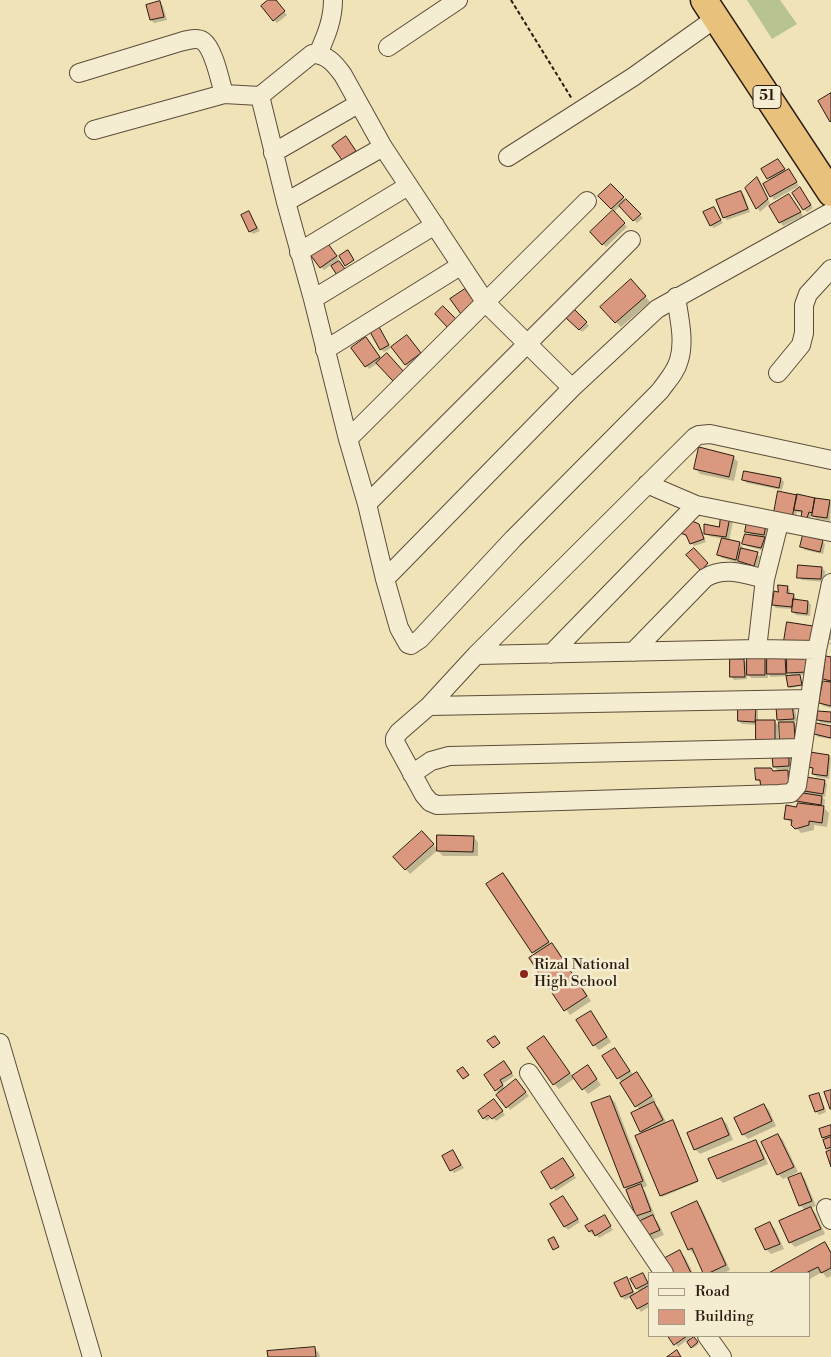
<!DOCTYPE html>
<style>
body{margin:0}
#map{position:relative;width:831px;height:1357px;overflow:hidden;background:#f0e3b8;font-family:"Libre Bodoni",serif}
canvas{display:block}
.legend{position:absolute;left:648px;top:1272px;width:162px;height:65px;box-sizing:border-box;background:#f5edd1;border:1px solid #a49984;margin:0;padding:6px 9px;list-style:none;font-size:15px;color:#2a1b10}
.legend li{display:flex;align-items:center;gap:10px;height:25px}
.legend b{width:25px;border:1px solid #a49984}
</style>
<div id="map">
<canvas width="831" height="1357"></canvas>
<ul class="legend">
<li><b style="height:6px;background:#f5edd1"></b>Road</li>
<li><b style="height:14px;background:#da987e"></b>Building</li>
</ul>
</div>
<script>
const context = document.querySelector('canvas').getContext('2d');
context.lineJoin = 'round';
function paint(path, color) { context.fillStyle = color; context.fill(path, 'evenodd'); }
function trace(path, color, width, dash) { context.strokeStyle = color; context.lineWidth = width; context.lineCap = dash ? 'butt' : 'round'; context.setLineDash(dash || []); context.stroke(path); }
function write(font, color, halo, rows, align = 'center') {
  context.font = font + ' "Libre Bodoni",serif'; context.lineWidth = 5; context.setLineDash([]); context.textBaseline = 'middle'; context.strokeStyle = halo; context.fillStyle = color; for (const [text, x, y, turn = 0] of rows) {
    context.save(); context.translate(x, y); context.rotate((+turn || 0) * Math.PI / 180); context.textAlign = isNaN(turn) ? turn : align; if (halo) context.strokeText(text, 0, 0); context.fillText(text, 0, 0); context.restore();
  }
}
paint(new Path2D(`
 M747 0H780L797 24 772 39Z`), '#b7c490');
paint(new Path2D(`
 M270 0H275L287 15 277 23 274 20Z
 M160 2 163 6 167 20 154 23 151 20Z
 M778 160 787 172 792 174 799 186 774 200 765 185 771 181 763 169Z
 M757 179 770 203 760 212 747 188Z
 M610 185 643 218 637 223 620 206 614 212 627 227 606 247 592 233 614 211 599 196Z
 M800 189 813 208 807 212 804 209Z
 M741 192 744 195 750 212 727 220 724 217Z
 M792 198 803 216 783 226 770 206Z
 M714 208 723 223 714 228 711 225Z
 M249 213 260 231 253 234 250 231Z
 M329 246 339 259 337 261 345 271 338 275 331 265 324 270 311 254Z
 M636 286 650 302 621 327 616 322Z
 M573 310 589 326 582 332 567 317Z
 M378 327 391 348 384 352 381 349Z
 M410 340 423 357 409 368 393 348Z
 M369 342 382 360 406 375 397 383 378 363 369 369 353 348Z
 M733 457 738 462 734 481 700 474 695 468Z
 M781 479 784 482 782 490 747 483 743 480Z
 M779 493 829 501 831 503 830 521 817 519 811 515 810 521 805 520 802 517 803 513 797 512 794 524Z
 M722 517 733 521 729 541 740 544 743 547 742 549 757 554 760 557 757 568 722 558 719 555 723 539 709 536 706 533 720 528Z
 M698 525 701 528 706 542 694 546 688 537 679 532Z
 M766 526 769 530 767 538 763 537 767 541 764 551 747 546 743 543 752 536 747 531Z
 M822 541 825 544 823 554 805 550 802 547Z
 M822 568 825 571 824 582 802 580 799 577Z
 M787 587 790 590V595H793L796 598V600L808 602 811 605 810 616 796 615 793 612V609L776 608 773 605Z
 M831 612V640H827V642L831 643V645L823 639Z
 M785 658 810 675H799L801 677 802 686 790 688 788 676 771 677 768 674V678H751L747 674V679L734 680 731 676 744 660 748 664 765 659 768 662ZM788 672 793 677 788 678Z
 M831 658V708L823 706 820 703 828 683 824 679Z
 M792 706 795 709 797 721 793 722 797 726 798 744 779 720Z
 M755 708 758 711V721L775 722 778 725V746L757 725 742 724 739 721Z
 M831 714V724L821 723 818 720Z
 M831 727V739L818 737 815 734Z
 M788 755 792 758 791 769H786L793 777 794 796 762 784 757 779 780 772 774 767Z
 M829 756 831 758 829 779 817 777 813 774 814 770 809 766Z
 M824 781 827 784 825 797 821 796 825 800 824 808 829 813 827 827 814 825V830L801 833 793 824 785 818 802 805 797 800 799 790Z
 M473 837 478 842V856H443L438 851Z
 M427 838 438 850 410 874 395 857Z
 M503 874 508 879 551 945 557 949 591 1001 570 1015 530 958 535 955 533 952Z
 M591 1012 611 1042 599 1050 594 1045Z
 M544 1038 573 1077 592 1072 601 1085 588 1094 575 1078 559 1089 554 1084Z
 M615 1049 634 1076 637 1074 642 1079 656 1102 654 1103 659 1108 667 1124 674 1123 698 1182 662 1197 661 1195 644 1134 641 1131 640 1110 604 1056Z
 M507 1066 514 1076 502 1084 506 1089 519 1084 529 1096 510 1110 486 1075Z
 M818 1094 821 1097 826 1112 819 1115 816 1111Z
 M610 1097 615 1102 647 1186 642 1188 645 1191 655 1216 653 1217 658 1222 664 1235 652 1240 647 1235 643 1221 637 1216 628 1190 625 1187Z
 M497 1104 505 1115 496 1121 492 1117 487 1121 484 1118Z
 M764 1105 769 1110 776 1126 748 1139 743 1134Z
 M722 1119 727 1124 733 1140 700 1154 695 1149Z
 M831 1126V1149L828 1150 826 1140 823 1137Z
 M778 1135 783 1140 798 1172 783 1179 778 1174Z
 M755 1141 760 1146 768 1164 723 1183 718 1178Z
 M453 1151 464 1168 454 1173 451 1170Z
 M566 1163 576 1178 556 1191 542 1173Z
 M800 1174 805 1179 816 1206 810 1208 816 1214 825 1234 795 1247 790 1242 806 1211 800 1205Z
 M563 1197 580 1222 568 1230 565 1227Z
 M696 1202 701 1207 730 1270 724 1273H705L696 1253 694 1254 689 1249Z
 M604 1217 613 1230 599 1238 595 1233 593 1235 587 1227Z
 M770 1224 775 1229 784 1249 771 1254 766 1249Z
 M825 1244 831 1251V1276L827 1278 822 1272 810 1279V1273H772Z
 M680 1252 685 1257 693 1273H674L666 1258Z
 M643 1274 650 1285V1306L641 1312 631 1297 625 1300 622 1297 616 1284 627 1279 636 1295 640 1292 637 1289Z
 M670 1336H689L692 1340 694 1338 699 1344 693 1348 687 1340 678 1347Z
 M314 1348 319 1353 320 1357H269Z`), '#0003');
const building = new Path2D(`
 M268 0H276L285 11 273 21 261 6Z
 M160 1 164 17 150 20 146 5Z
 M831 93V121L830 122 818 101Z
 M346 136 356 151 342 160 332 146Z
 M778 159 785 169 767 179 761 169Z
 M789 169 797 182 770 197 763 184Z
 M757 177 768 199 756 209 745 188Z
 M611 184 624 197 611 209 598 196Z
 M800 187 811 205 803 210 792 193Z
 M741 191 748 209 723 218 716 200Z
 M789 194 801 212 779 223 769 206Z
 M626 199 641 214 633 221 619 206Z
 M714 207 721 220 710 226 703 212Z
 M613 210 625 223 602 245 590 232Z
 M249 211 257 228 249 232 241 215Z
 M326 241 337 256 320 268 309 253Z
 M348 250 354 260 345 266 339 256Z
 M339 261 345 269 337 275 331 266Z
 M631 279 646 296 615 323 600 307Z
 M465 289 476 304 461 314 450 299Z
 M443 306 456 319 448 328 435 314Z
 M573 308 587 322 579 330 565 317Z
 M378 325 389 345 380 350 369 330Z
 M407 335 421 353 405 365 391 347Z
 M366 337 380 357 365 367 351 348Z
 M387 353 404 372 393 381 376 363Z
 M699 447 734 456 729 477 694 469Z
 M744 471 781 478 779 488 742 480Z
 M778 491 797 495 791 522 773 518Z
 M797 494 815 498 812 513 809 512 807 518 801 517 802 511 794 510Z
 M815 498 830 500 827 518 812 516Z
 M721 515 730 517 726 537 704 534V524L719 527Z
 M690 520 699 524 704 539 690 544 686 535 677 532Z
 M747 522 766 525 764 535 745 532Z
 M745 534 765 537 761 548 742 544Z
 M803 535 823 540 820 552 800 547Z
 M722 538 740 542 736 560 717 555Z
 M694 548 708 563 701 571 686 555Z
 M741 548 758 552 754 566 738 561Z
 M798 565 822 567 821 579 797 578Z
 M778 585 788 586 787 593 794 594 792 607 772 605 774 591 778 592Z
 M793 599 808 601 807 614 792 612Z
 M787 622 813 626 811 644 784 641Z
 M787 656H807V672L787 673Z
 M826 656 831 657V681L823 679Z
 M767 657H785L786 674H767Z
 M747 658H765V675H747Z
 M730 659H744L745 677H730Z
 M800 675 802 685 788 687 786 676Z
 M823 681 831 682V706L819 703Z
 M792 705 794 719 777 720 776 707Z
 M738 706 756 707 755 722 738 721Z
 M818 711 831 712V722L817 720Z
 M756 720H775V743H756Z
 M779 722H794L795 741 780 742Z
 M816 723 831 726V738L814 734Z
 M810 752 829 755 827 776 812 774 813 768 808 767Z
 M789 754V766L773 767 772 755Z
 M755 768H771L773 771 788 770 789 792 761 790 760 780H756Z
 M800 776 825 780 823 794 798 790Z
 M797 792 822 796 821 805 796 801Z
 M798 803 824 806 822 823 809 821V825L795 829 791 825 792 820 784 819 786 805 796 807Z
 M422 831 434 844 405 870 393 857Z
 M437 835 474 836 473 852 437 851Z
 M503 873 549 942 532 953 486 884Z
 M552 943 587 996 564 1011 529 958Z
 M591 1011 607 1037 593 1046 576 1020Z
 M495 1036 500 1043 493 1048 487 1041Z
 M544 1036 570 1073 553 1085 527 1048Z
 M615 1048 630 1071 617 1079 602 1056Z
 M504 1061 512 1073 500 1080 503 1085 495 1091 484 1075Z
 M588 1065 597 1079 582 1090 572 1076Z
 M463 1067 469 1075 463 1079 457 1071Z
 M637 1072 652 1096 635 1107 620 1083Z
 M516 1079 526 1092 506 1108 496 1095Z
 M831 1090V1109H830L824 1092Z
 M819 1093 824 1109 815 1112 809 1096Z
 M610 1096 643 1181 624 1188 591 1103Z
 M494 1099 503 1111 492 1119 488 1115 483 1119 478 1111Z
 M654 1102 663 1120 640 1132 631 1113Z
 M764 1104 772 1121 742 1135 734 1118Z
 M722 1118 729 1135 694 1150 687 1133Z
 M673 1120 698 1181 660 1196 635 1136Z
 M831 1125V1135L822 1138 819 1129Z
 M778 1134 794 1167 777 1175 761 1142Z
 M831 1137V1147L826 1149 823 1140Z
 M756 1140 764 1159 717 1179 708 1159Z
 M453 1150 461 1165 450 1171 442 1156Z
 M831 1150V1167L826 1152Z
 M563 1158 574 1175 551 1189 541 1172Z
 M801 1173 812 1201 799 1206 788 1178Z
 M641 1184 651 1211 636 1216 626 1190Z
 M563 1196 578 1219 564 1227 550 1204Z
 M697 1201 726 1265 709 1273H703L692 1248 688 1250 671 1213Z
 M811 1207 821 1229 789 1243 779 1221Z
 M605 1215 611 1226 595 1236 592 1230 589 1232 585 1226Z
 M653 1215 660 1230 646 1236 640 1221Z
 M770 1222 780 1244 765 1250 755 1229Z
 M554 1237 559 1247 553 1250 548 1240Z
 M825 1242 831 1253V1268L821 1273 818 1267 806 1273H769Z
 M680 1250 691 1273H672L665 1258Z
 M643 1273 648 1283 636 1289 630 1279Z
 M627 1277 633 1292 621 1297 614 1283Z
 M650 1285V1302L637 1309 630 1297Z
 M668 1336H687L674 1345Z
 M694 1337 698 1342 691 1348 687 1342Z
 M315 1347 316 1357H268L267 1351Z
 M677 1350 681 1357H667Z`);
paint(building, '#da987e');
trace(building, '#2a1b10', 1);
const minor = new Path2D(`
 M388 47 458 0
 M318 54C326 36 333 20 333 0
 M79 73 180 42C187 40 197 37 203 41 214 49 220 81 224 94
 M260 96 286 202 313 299 348 439 367 504 385 579 399 628 408 644 411 645 420 639 513 539 660 391C667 381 676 372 679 360 685 341 679 317 676 297
 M94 130 224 94 260 96 312 54C327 54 335 64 343 75L383 147 486 303 572 388
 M273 153 358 104
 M508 157 633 77 716 18
 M286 202 383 147
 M299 252 408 186
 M313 299 435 225
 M325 350 460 266
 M778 373 801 345 804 333V305L808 294 831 269
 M348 439 587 201
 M831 460 710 434 699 435 695 437 476 655 429 706 399 732 395 738V742L424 795 430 802 437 805 779 794 791 793 797 786 817 650 831 583
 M647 484 696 505 831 532
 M367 504 631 240
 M385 579 572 388 657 309 831 212
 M757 649 765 579 779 523
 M633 652 705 578C724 566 745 574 765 579
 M551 654 696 505
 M476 655 757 649 817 650
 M429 706 810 699
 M412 774 431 761 449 756 802 748
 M0 1043 92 1357
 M529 1073 664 1273
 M826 1208 831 1220
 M707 1336 722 1357`);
const highway = new Path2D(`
 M704 0 831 193`);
trace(minor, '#5c4d3a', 20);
trace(highway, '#2a1b10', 29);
trace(new Path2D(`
 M511 0 572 99`), '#2a1b10', 2, [4, 2.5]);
trace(minor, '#f5edd1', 18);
trace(highway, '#e8c27c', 26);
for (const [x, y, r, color] of [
 [524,974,5,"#8f2418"]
]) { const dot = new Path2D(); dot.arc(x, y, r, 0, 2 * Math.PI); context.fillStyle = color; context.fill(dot); trace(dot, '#f5edd1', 2); }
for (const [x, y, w] of [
 [767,97,28]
]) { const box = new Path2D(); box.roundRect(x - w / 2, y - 11.5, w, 23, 4); context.fillStyle = '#f5edd1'; context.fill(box); trace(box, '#2a1b10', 1); }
write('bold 14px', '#2a1b10', null, [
 ["51",767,97]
]);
write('15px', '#2a1b10', '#f5edd1', [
 ["Rizal National",534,965],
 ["High School",534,982]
], 'left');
</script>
